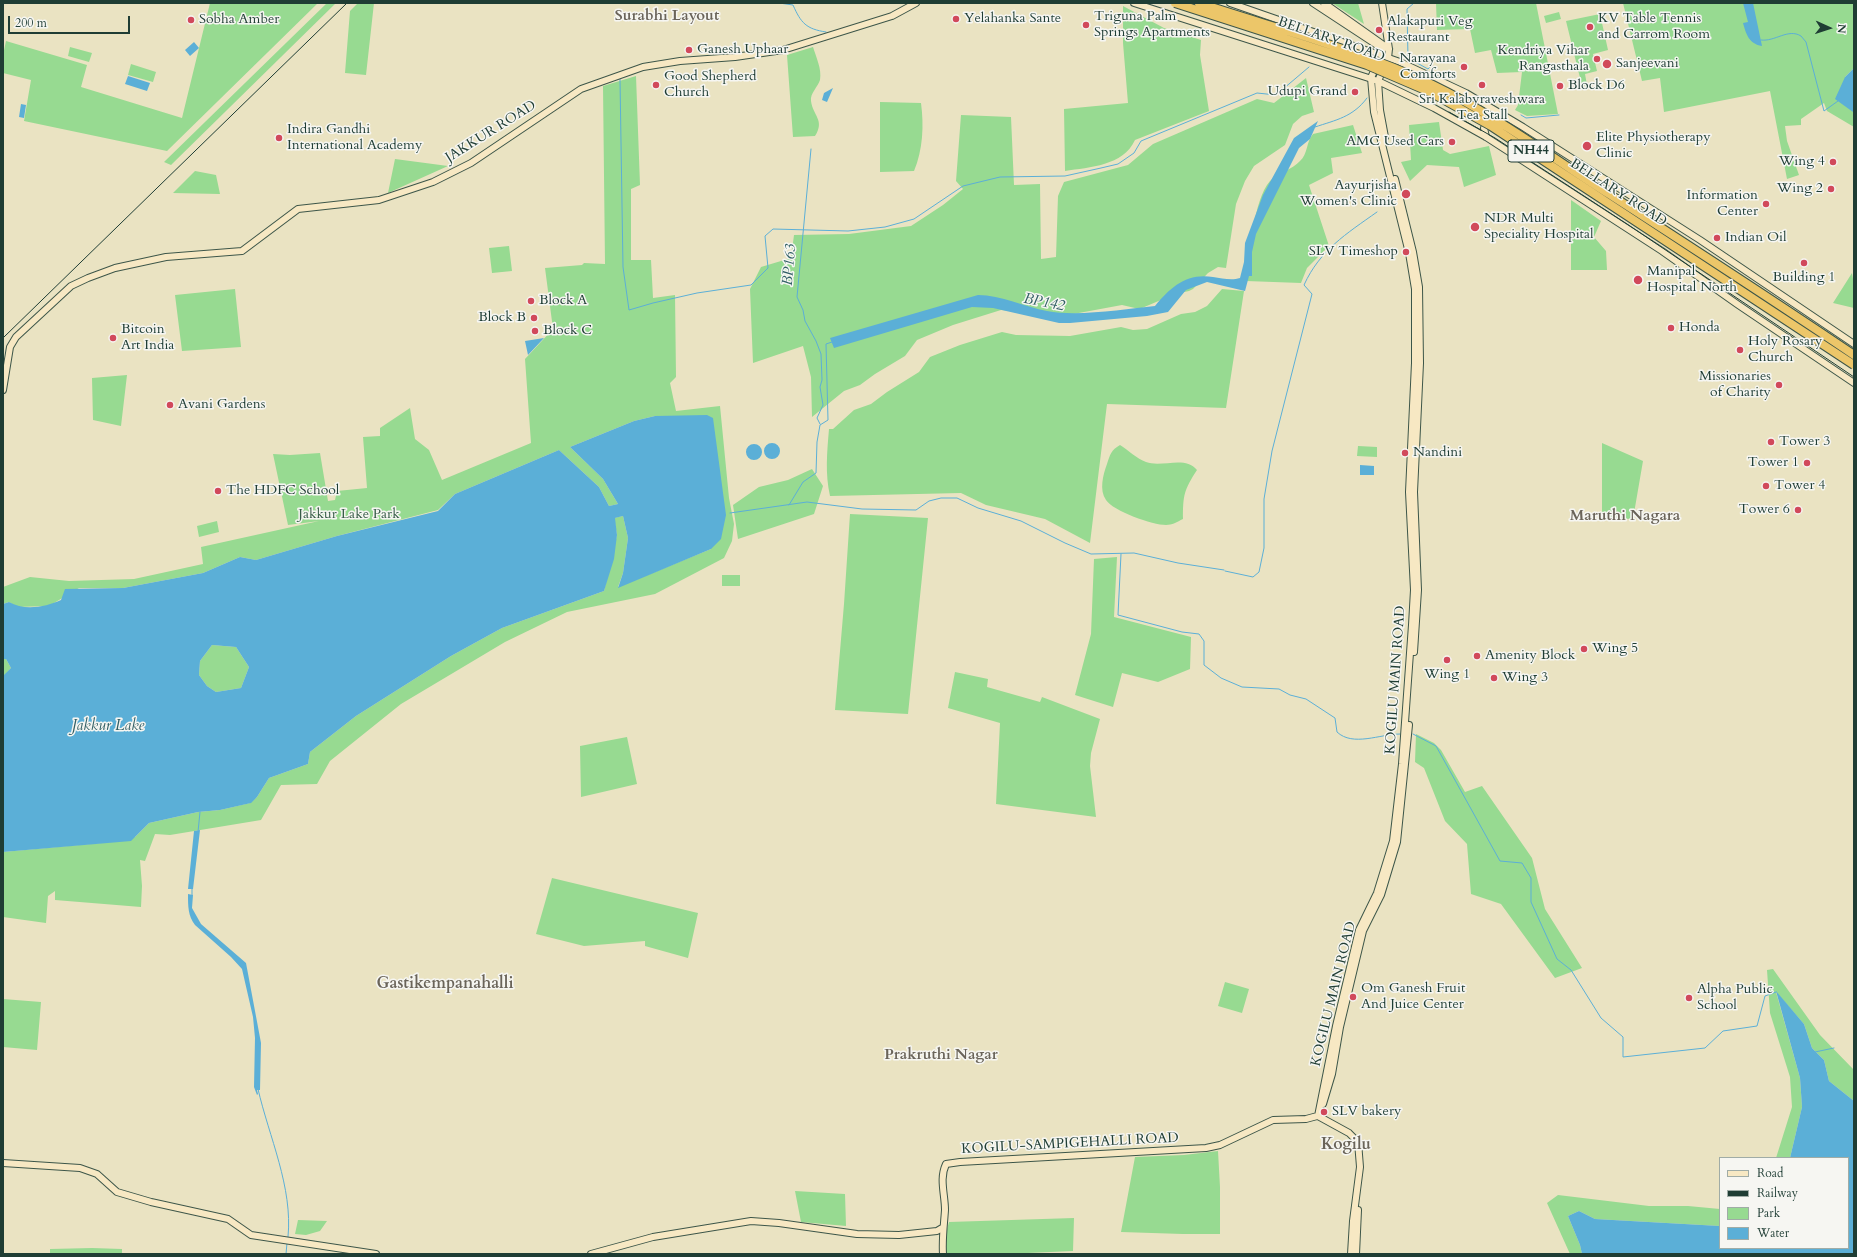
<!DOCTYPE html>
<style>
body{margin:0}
#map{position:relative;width:1857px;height:1257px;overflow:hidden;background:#eae3c2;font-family:Cardo,serif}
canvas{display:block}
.frame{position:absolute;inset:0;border:4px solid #1f3d34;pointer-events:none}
.legend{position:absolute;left:1719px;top:1157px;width:130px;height:92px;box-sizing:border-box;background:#f6f6f2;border:1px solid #a0aca6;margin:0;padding:5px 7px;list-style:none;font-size:12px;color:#1f3d34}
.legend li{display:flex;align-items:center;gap:8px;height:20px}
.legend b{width:20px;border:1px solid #a0aca6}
.north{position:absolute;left:1809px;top:8px;width:40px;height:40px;-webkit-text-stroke:3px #f6f6f2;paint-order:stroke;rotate:93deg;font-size:11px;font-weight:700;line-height:16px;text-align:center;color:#1f3d34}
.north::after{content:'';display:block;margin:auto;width:14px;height:18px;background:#1f3d34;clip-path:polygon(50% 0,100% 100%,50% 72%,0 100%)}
.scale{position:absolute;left:8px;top:16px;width:122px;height:18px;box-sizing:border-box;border:2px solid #1f3d34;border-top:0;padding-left:5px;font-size:12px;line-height:14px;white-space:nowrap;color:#1f3d34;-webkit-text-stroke:3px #f6f6f2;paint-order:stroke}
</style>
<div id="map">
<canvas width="1857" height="1257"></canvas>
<div class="frame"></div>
<ul class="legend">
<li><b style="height:5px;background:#f7e8c3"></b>Road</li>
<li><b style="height:5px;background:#1f3d34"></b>Railway</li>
<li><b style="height:11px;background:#97da91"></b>Park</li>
<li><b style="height:11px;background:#5bafd7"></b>Water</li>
</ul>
<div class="north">N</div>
<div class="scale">200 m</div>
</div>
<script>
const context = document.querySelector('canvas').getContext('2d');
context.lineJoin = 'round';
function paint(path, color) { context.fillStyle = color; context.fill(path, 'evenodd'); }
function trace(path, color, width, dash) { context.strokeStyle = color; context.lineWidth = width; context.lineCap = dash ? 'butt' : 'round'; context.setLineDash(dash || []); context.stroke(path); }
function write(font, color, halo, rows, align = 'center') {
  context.font = font + ' Cardo,serif'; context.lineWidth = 3; context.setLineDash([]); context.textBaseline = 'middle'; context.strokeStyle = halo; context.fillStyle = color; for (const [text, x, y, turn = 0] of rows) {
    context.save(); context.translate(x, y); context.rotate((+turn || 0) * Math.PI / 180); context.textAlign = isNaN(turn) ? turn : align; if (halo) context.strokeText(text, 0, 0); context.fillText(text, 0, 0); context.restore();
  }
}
paint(new Path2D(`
 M210 3H318L167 151 24 121 31 80 3 73V55L6 41 87 65 81 87 182 118Z
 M327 3H336L171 165 164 162Z
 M358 3H374L366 75 345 73 350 11Z
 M1332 3H1358L1364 24Z
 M1436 3H1536L1558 114 1527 116 1515 110 1518 105 1522 72 1497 73 1491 50 1475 53 1470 29 1437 30Z
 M1623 3H1854V68L1845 77 1853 112 1854 109V127L1827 111 1824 103 1801 119V125L1785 126 1787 141 1799 175 1787 179 1770 91 1664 112 1660 78 1642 81Z
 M1123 6 1164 28 1201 40 1200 55 1209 111 1135 140C1123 166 1090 167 1065 171L1064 109 1128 103 1123 43Z
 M1559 12 1561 19 1546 23 1544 16Z
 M1600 14 1608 50 1593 54 1597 71 1585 74 1587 85 1582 86 1566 21Z
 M70 47 92 53 89 62 68 56Z
 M813 47C816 57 822 69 820 80 818 87 810 93 811 101 813 116 825 120 815 136L793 137 787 55Z
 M131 64 156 72 153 82 128 75Z
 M636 76 640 185 631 189V260H651L653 298 675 295 676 377 670 383 676 411 720 406 729 498 734 524 732 541 724 558 655 594 567 612 505 642 401 704 330 761 317 784 281 785 261 820 170 835 155 834 145 861 140 860 142 886 141 907 55 900V891L48 896 46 923 3 917V852L101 843 135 837 149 823 198 812 220 810 250 803 257 797 269 778 308 764 310 752 356 716 451 656 502 628 604 591 617 535 614 518 623 516 628 538 623 573 618 587 711 549 655 416 634 421 570 447 603 479 618 504 609 506 599 487 559 450 455 494 438 510 337 536 256 560 240 557 203 573 123 588H79L49 606 17 607 9 602 3 604V587L30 577 69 581 134 579 203 564 201 547 319 521 288 525 273 454 290 455 320 453 328 501 335 500 337 491 367 488 363 437 380 436V428L410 408 415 439 429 450 442 480 531 443 525 359 553 329 545 268 582 265 584 263 605 264 603 86Z
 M1306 78 1314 112 1302 116 1293 124 1285 145 1254 166 1245 181 1236 204 1226 268 1218 267 1208 273 1193 289 1189 291 1175 294 1142 308H1135L1122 305 1068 315 1001 310 953 325 917 340 905 356 875 374 860 385 844 391 812 417 811 377 803 346 753 363 750 289 761 267 791 258 794 235 849 234 911 226 943 205 963 189 956 181 961 115 1011 117 1014 185 1040 184 1041 259 1056 257 1058 196 1064 182 1128 165 1153 144 1257 99 1274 103Z
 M880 102 921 103C924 125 923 150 914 171L880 172Z
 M1439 122 1443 150 1450 154 1489 146 1496 175 1464 187 1459 167 1427 165 1410 181 1401 162 1411 160 1409 125Z
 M1353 125 1362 153 1331 158 1333 173 1309 185 1329 246 1307 268 1301 283 1246 281C1250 256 1253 200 1270 181 1278 172 1292 170 1300 161 1308 154 1306 142 1313 134Z
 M395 159 448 166 388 193Z
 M195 171 216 175 220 194 173 193Z
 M1571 200 1601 221 1594 237 1606 251 1607 270H1571Z
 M509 246 512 271 492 273 489 248Z
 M1852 273 1854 285V308L1833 303Z
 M235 289 241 347 182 351 175 295Z
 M1222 289 1244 291 1226 408 1107 404 1090 543 1045 519 986 505 961 493 830 496C825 473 827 453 829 429H833L854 410 871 404 887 392 919 372 930 357 960 345 1002 332 1016 335 1070 336 1121 327 1133 330 1147 329 1181 314 1195 312 1207 306Z
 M127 375 121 426 93 420 92 378Z
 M1602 443 1643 461 1633 519 1602 518Z
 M1120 445C1128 450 1137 459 1146 462 1162 468 1185 455 1197 470 1184 490 1183 495 1183 519 1177 522 1172 525 1166 525 1153 525 1113 511 1106 500 1099 490 1103 475 1107 464 1110 455 1111 450 1120 445Z
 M1358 446 1377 447V457L1357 456Z
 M812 469 823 486 814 514 738 539 733 505 759 487 788 480Z
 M850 514 928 518 908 714 835 710 844 604Z
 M217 521 219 532 199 537 197 526Z
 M1117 557 1114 617 1191 637 1190 669 1158 682 1122 673 1113 707 1075 695 1091 634 1094 559Z
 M722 575H740V586H722Z
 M212 645 236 647 249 667 241 688 216 692 207 686 199 675 200 661Z
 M3 659H6L11 668 4 676Z
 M955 672 988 679 987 687 1040 702 1042 697 1100 719 1091 753 1090 766 1096 817 996 804 1000 723 948 708Z
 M1416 734 1434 743 1441 750 1465 792 1482 786 1532 858 1545 909 1582 968 1555 978 1501 904 1471 894 1467 844 1445 821 1424 768 1415 762Z
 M627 737 637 784 581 797 580 746Z
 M552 878 698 913 688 958 645 946V941L584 946 536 934Z
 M1773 969 1820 1035 1854 1070V1101L1829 1081 1824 1060 1812 1048 1804 1024 1776 992 1800 1078 1802 1107 1790 1158H1776L1792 1107 1790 1077 1770 1013 1767 970Z
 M1225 982 1249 989 1242 1013 1218 1006Z
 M3 999 41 1002 37 1050 3 1047Z
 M1218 1151 1220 1187V1234H1183L1121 1232 1135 1157 1184 1155Z
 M795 1191 845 1194 846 1226 801 1222Z
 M1558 1195 1649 1206H1688L1720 1209V1226L1595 1219 1579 1211 1568 1216 1580 1245 1582 1254H1570L1547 1203Z
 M1074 1218 1073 1251 1005 1254H946V1233L949 1222Z
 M298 1220 327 1221 320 1231 306 1235 295 1234Z
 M92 1248 122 1249V1254H50V1249Z`), '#97da91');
paint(new Path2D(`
 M1743 3H1753L1762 46C1749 44 1746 34 1743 23L1748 22Z
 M194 42 199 48 190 56 185 50Z
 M1854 68V109L1853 112 1835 99 1845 77Z
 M128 76 150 83 147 91 125 84Z
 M833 88 827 102 822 100 824 93Z
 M21 104 26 105 24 118 19 117Z
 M1318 121 1310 139 1299 148 1256 234 1252 252V276H1249L1245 291 1207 282 1186 290 1168 312 1147 316 1070 323H1059L993 308 972 307 834 348 830 338 978 295C1001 295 1025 307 1047 311 1077 317 1125 309 1155 306 1171 287 1186 273 1213 277 1222 278 1231 281 1240 278L1244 262 1245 243 1263 195 1294 138Z
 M544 338 528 355 525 341Z
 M707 415 713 418 726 515 721 539 711 549 618 588 623 573 628 538 623 516 615 518 617 535 614 559 604 591 502 628 451 656 356 716 310 752 308 764 269 778 257 797 251 803 220 810 198 812 149 823 131 841 3 852V676L11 668 6 659H3V643H4L3 604 9 602C24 611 46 607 61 600L65 589 123 588 203 573 240 557 256 560 337 536 438 511 455 494 559 450 599 487 609 506 618 504 603 479 570 447 634 421 655 416ZM212 645 236 647 249 667 241 688 216 692 207 686 199 675 200 661Z
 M764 451a8 8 0 1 1 16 0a8 8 0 1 1-16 0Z
 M746 452a8 8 0 1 1 16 0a8 8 0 1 1-16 0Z
 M1360 465 1374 466V475H1360Z
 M200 830 193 889H188L194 831Z
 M188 894 193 895 192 908 201 924 246 963 261 1043 260 1090H257L258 1094 257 1095 254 1087 255 1038 253 1017 242 969 231 957 195 925C188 916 188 906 188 894Z
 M1776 991 1804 1024 1812 1048 1824 1060 1829 1081 1854 1101V1254H1582L1580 1245 1568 1216 1579 1211 1595 1219 1720 1226V1248H1848V1158H1790L1802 1107 1800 1078Z`), '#5bafd7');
trace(new Path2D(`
 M779 3 793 5C801 23 806 29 826 32
 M1414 3 1407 9 1408 58 1428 69 1431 66
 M1761 40C1775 42 1788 28 1801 36L1806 42 1824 111 1838 101
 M620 79 623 267 629 310 653 303 697 293 751 285 768 268 765 236 773 229 848 231 885 227 914 219 963 186 1000 177 1065 176 1101 168 1118 164 1134 153 1141 141 1257 93 1276 95 1309 67
 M1521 115 1526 118 1559 115
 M1315 127C1336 120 1353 117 1367 98
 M811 149 797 297 803 310 805 321 816 341 821 354 822 380 820 387 823 405 817 418 820 424
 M789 505 803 482 816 473 817 442 820 425 828 420 826 344 832 342
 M730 513 807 502 862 509 916 510 929 501 941 498H957L978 508 1021 521 1065 543 1091 554 1134 553 1178 563 1224 570
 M1121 554 1118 615 1182 632 1199 634 1204 641V665L1221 678 1242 687 1279 689 1290 695 1306 699 1335 718 1337 732C1353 747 1380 734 1400 734
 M1225 571 1253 577 1259 572 1264 548V499L1272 451 1312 294 1304 285C1320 250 1346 234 1377 212
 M1413 734 1436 746 1500 861 1522 863 1531 878V902L1557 959 1571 970 1601 1018 1623 1037V1057L1705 1048 1723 1031 1757 1026 1765 996 1776 992
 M198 832 200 812
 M192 895V889
 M1815 1052 1834 1048
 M258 1089C269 1137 293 1187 288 1237
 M286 1254 287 1243`), '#5bafd7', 1);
const secondary = new Path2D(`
 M1134 3 1378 81 1434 108 1486 137 1662 251 1737 304 1854 383
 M1230 3 1400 62 1466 93 1523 127 1700 240 1854 344
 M1313 3 1383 49 1371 78 1374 112 1409 253 1415 289V363L1409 492 1414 590 1412 625 1402 764 1393 841 1377 893 1359 930 1336 1026 1318 1116 1349 1133 1358 1142 1360 1167 1353 1221 1351 1254
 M1324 3 1389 49
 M1382 3 1389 49 1388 58 1378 81 1380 110 1385 137
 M1486 137 1484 128 1488 120
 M1395 179 1413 252 1419 287 1420 363 1414 492 1418 590 1414 652
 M3 390 10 347 16 337 71 286 88 278 115 268 166 257 242 251 298 209 379 200 433 182 471 163 581 89 643 67 680 61 735 57 783 50 892 16 916 3
 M1323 1104 1332 1074 1340 1027 1363 931 1381 895 1397 842 1409 725
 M3 1163 80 1168 97 1174 117 1192 151 1202 228 1219 251 1235 376 1254
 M591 1254 653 1237 751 1221 779 1223 857 1234 899 1235 937 1231 942 1228
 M943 1254C942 1239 944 1225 945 1210 945 1194 939 1179 946 1164L960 1162 1206 1148 1220 1145 1273 1120 1306 1119 1321 1115
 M1356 1254 1358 1210`);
trace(secondary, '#3d5649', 8);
trace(secondary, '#f7e8c3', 6);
trace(new Path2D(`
 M1449 112 1495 138 1627 224 1854 377
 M3 338 347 3`), '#1f3d34', 1);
const highwayBridge = new Path2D(`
 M1175 3 1367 65 1430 92 1491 126 1854 365
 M1199 3C1278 29 1359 50 1433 85 1495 115 1551 157 1609 194 1691 247 1773 300 1854 355`);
trace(highwayBridge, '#3d5649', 10, []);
trace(highwayBridge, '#ecc669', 8);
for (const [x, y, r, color] of [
 [956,19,4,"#d1495b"],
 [191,20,4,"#d1495b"],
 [1086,25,4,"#d1495b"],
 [1590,27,4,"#d1495b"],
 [1379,30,4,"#d1495b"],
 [689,50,4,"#d1495b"],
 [1597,59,4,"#d1495b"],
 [1607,64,5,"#d1495b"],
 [1464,67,4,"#d1495b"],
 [656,85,4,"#d1495b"],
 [1482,85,4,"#d1495b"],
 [1560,86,4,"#d1495b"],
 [1355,92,4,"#d1495b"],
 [279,138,4,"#d1495b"],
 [1452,142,4,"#d1495b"],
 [1587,146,5,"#d1495b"],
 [1833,162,4,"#d1495b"],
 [1831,189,4,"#d1495b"],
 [1406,194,5,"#d1495b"],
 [1766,204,4,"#d1495b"],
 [1475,227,5,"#d1495b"],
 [1717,238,4,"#d1495b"],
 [1406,252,4,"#d1495b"],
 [1804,263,4,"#d1495b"],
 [1638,280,5,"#d1495b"],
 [531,301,4,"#d1495b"],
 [534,318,4,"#d1495b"],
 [1671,328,4,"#d1495b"],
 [535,331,4,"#d1495b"],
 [113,338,4,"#d1495b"],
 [1740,350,4,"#d1495b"],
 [1779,385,4,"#d1495b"],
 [170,405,4,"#d1495b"],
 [1771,442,4,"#d1495b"],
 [1405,453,4,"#d1495b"],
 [1807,463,4,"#d1495b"],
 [1766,486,4,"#d1495b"],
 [218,491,4,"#d1495b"],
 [1798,510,4,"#d1495b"],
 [1584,649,4,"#d1495b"],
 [1477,656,4,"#d1495b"],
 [1447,660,4,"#d1495b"],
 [1494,678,4,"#d1495b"],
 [1353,997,4,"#d1495b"],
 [1689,998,4,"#d1495b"],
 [1324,1112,4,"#d1495b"]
]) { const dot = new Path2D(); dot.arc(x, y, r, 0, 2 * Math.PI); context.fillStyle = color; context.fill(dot); trace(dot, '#f6f6f2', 1.5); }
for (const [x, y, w] of [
 [1531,151,46]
]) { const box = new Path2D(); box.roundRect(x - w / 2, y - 11, w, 22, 3); context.fillStyle = '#f6f6f2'; context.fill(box); trace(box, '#1f3d34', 1); }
write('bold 13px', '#1f3d34', null, [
 ["NH44",1531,151]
]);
write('14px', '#1f3d34', '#f6f6f2', [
 ["Triguna Palm",1094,17],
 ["Springs Apartments",1094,33],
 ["Yelahanka Sante",964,19],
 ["KV Table Tennis",1598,19],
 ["and Carrom Room",1598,35],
 ["Sobha Amber",199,20],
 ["Alakapuri Veg",1387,22],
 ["Restaurant",1387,38],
 ["Ganesh Uphaar",697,50],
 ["Kendriya Vihar",1589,51,"right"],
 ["Rangasthala",1589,67,"right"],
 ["Narayana",1456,59,"right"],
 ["Comforts",1456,75,"right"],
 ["Sanjeevani",1616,64],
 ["Good Shepherd",664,77],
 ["Church",664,93],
 ["Block D6",1568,86],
 ["Udupi Grand",1347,92,"right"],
 ["Sri Kalabyraveshwara",1482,100,"center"],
 ["Tea Stall",1482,116,"center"],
 ["Indira Gandhi",287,130],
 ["International Academy",287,146],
 ["Elite Physiotherapy",1596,138],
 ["Clinic",1596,154],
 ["AMC Used Cars",1444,142,"right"],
 ["Wing 4",1825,162,"right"],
 ["Aayurjisha",1397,186,"right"],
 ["Women's Clinic",1397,202,"right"],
 ["Wing 2",1823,189,"right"],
 ["Information",1758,196,"right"],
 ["Center",1758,212,"right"],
 ["NDR Multi",1484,219],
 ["Speciality Hospital",1484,235],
 ["Indian Oil",1725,238],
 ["SLV Timeshop",1398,252,"right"],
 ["Manipal",1647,272],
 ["Hospital North",1647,288],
 ["Building 1",1804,278,"center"],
 ["Block A",539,301],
 ["Block B",526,318,"right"],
 ["Honda",1679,328],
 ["Bitcoin",121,330],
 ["Art India",121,346],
 ["Block C",543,331],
 ["Holy Rosary",1748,342],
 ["Church",1748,358],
 ["Missionaries",1771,377,"right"],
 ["of Charity",1771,393,"right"],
 ["Avani Gardens",178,405],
 ["Tower 3",1779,442],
 ["Nandini",1413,453],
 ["Tower 1",1799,463,"right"],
 ["Tower 4",1774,486],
 ["The HDFC School",226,491],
 ["Tower 6",1790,510,"right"],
 ["Wing 5",1592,649],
 ["Amenity Block",1485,656],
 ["Wing 1",1447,675,"center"],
 ["Wing 3",1502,678],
 ["Om Ganesh Fruit",1361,989],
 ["And Juice Center",1361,1005],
 ["Alpha Public",1697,990],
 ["School",1697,1006],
 ["SLV bakery",1332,1112]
], 'left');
write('14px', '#1f3d34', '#f6f6f2', [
 ["BELLARY ROAD",1331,40,19],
 ["JAKKUR ROAD",491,132,-32],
 ["BELLARY ROAD",1618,193,33],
 ["KOGILU MAIN ROAD",1396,680,-86],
 ["KOGILU MAIN ROAD",1334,994,-76],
 ["KOGILU-SAMPIGEHALLI ROAD",1070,1144,-3]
]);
write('14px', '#375c47', '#f6f6f2', [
 ["Jakkur Lake Park",349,515]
]);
write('bold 15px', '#6a6459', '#f6f6f2', [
 ["Surabhi Layout",667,17],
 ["Maruthi Nagara",1625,517],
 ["Prakruthi Nagar",941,1056]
]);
write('italic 15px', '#315f65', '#f6f6f2', [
 ["BP163",790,265,-85],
 ["BP142",1044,303,11],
 ["Jakkur Lake",108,727]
]);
write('bold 16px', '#6a6459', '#f6f6f2', [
 ["Gastikempanahalli",445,984],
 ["Kogilu",1346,1145]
]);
</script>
